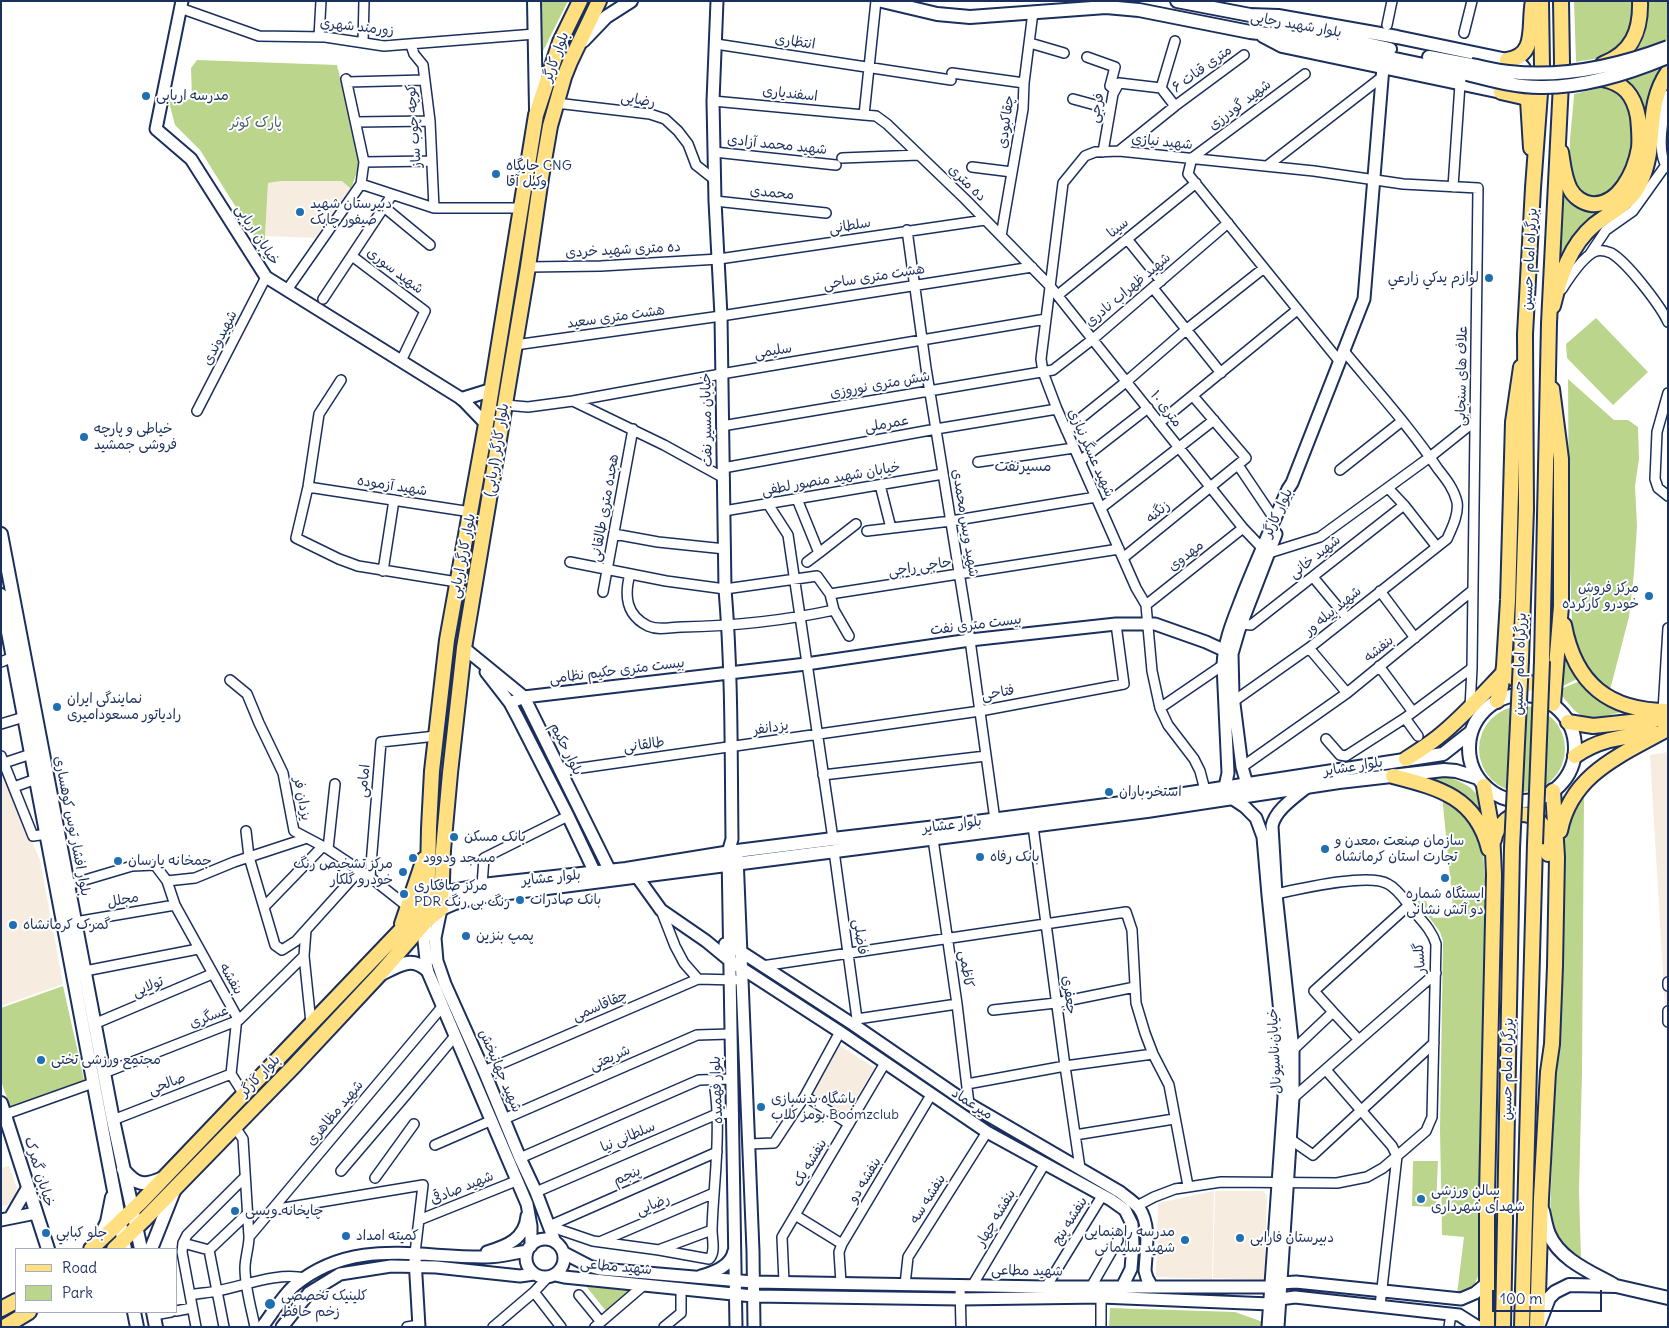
<!DOCTYPE html>
<meta charset="utf-8">
<style>
body{margin:0}
#map{position:relative;width:1669px;height:1328px;overflow:hidden;background:#fff;font-family:Delius,sans-serif}
canvas{display:block}
.frame{position:absolute;inset:0;border:2px solid #1b2f5e;pointer-events:none}
.legend{position:absolute;left:15px;top:1248px;width:162px;height:65px;box-sizing:border-box;background:#fff;border:1px solid #a4acbf;margin:0;padding:6px 9px;list-style:none;font-size:15px;color:#1b2f5e}
.legend li{display:flex;align-items:center;gap:10px;height:25px}
.legend b{width:25px;border:1px solid #a4acbf}
.scale{position:absolute;left:1492px;top:1290px;width:110px;height:22px;box-sizing:border-box;border:2px solid #1b2f5e;border-top:0;padding-left:6px;font-size:15px;line-height:18px;white-space:nowrap;color:#1b2f5e;-webkit-text-stroke:4px #fff;paint-order:stroke}
</style>
<div id="map">
<canvas width="1669" height="1328"></canvas>
<div class="frame"></div>
<ul class="legend">
<li><b style="height:6px;background:#ffdf80"></b>Road</li>
<li><b style="height:14px;background:#bcd58c"></b>Park</li>
</ul>
<div class="scale">100 m</div>
</div>
<script>
const context = document.querySelector('canvas').getContext('2d');
context.lineJoin = 'round';
function paint(path, color) { context.fillStyle = color; context.fill(path, 'evenodd'); }
function trace(path, color, width, dash) { context.strokeStyle = color; context.lineWidth = width; context.lineCap = dash ? 'butt' : 'round'; context.setLineDash(dash || []); context.stroke(path); }
function write(font, color, halo, rows, align = 'center') {
  context.font = font + ' Delius,"Playpen Sans Arabic",sans-serif'; context.lineWidth = 4; context.setLineDash([]); context.textBaseline = 'middle'; context.strokeStyle = halo; context.fillStyle = color; for (const [text, x, y, turn = 0] of rows) {
    context.save(); context.translate(x, y); context.rotate((+turn || 0) * Math.PI / 180); context.textAlign = isNaN(turn) ? turn : align; if (halo) context.strokeText(text, 0, 0); context.fillText(text, 0, 0); context.restore();
  }
}
paint(new Path2D(`
 M281 181H342L351 189 316 238 265 236 268 183Z
 M1668 752V1057L1650 755Z
 M1 770 40 860 63 984 1 1006Z
 M839 1045 875 1068 846 1114 811 1092Z
 M9 1166 17 1189 14 1199 7 1205 1 1206V1168Z
 M1214 1191 1212 1279 1156 1277 1158 1203Z
 M1215 1191H1263L1267 1195 1264 1280 1213 1278Z`), '#f6ecdf');
paint(new Path2D(`
 M540 1H568L540 57Z
 M1574 1H1636C1635 20 1631 41 1614 53 1607 58 1586 60 1576 62Z
 M1647 1H1668V40L1628 57Z
 M197 60 337 65 360 163 351 189 342 181H281L268 183 265 236 266 255 200 150 175 125 169 102 192 99 191 68Z
 M1663 65 1666 67 1647 132 1625 78Z
 M1605 87C1611 89 1618 91 1622 96 1642 116 1632 165 1617 186 1600 209 1575 197 1571 171 1567 146 1573 119 1574 94Z
 M1558 185 1604 209 1559 261 1557 260Z
 M1596 318 1648 372 1613 405 1567 358 1566 344Z
 M1568 379 1614 420H1628L1638 427 1639 459 1635 486 1637 526 1634 573 1629 617 1610 690 1590 679 1575 645 1572 624 1569 537Z
 M1563 642 1567 660 1577 679 1561 687Z
 M1580 681 1598 699 1622 712C1597 717 1586 726 1568 703 1564 698 1561 696 1561 689Z
 M1479 749a43 43 0 1 1 86 0a43 43 0 1 1-86 0Z
 M1438 775C1455 778 1480 787 1483 808 1484 813 1483 818 1484 824L1418 778Z
 M1442 795 1464 810 1482 840 1486 890 1488 963 1482 1092 1480 1269C1477 1282 1472 1293 1457 1294L1464 1237 1442 1235 1440 1129 1443 941 1440 932 1417 901H1426L1433 918 1454 917Z
 M1584 797 1582 1072 1579 1191 1581 1259C1558 1243 1557 1244 1550 1216L1562 878 1566 826 1577 806Z
 M63 986 85 1084 11 1109 1 1081V1008Z
 M1413 1161H1438L1436 1207 1412 1206Z
 M585 1285 635 1287 606 1311Z
 M1110 1308 1235 1312 1263 1322V1327H1109Z`), '#bcd58c');
const minor = new Path2D(`
 M876 1 864 115 876 116 887 124 965 199 1050 286 1243 528 1262 548
 M180 8 259 36 325 37 384 46 535 34
 M1387 25 1392 1
 M1464 33 1472 1
 M319 37 321 1
 M363 43 364 1
 M1030 43 1064 53
 M716 44 951 80
 M411 45 414 54 423 65 430 121 434 208
 M1087 57 1115 67 1110 86 1115 90
 M952 73 1024 83
 M1305 74 1192 158 1188 174 1340 362
 M347 82 425 80
 M1073 99 1110 109
 M713 101 864 115
 M556 103 650 114 665 119 678 131 688 144 696 165 715 180
 M1175 106 1161 88 1175 41
 M356 122 430 121
 M1119 151 1175 106 1244 55
 M714 152 836 165
 M1103 152 1113 94 1119 83 1161 88
 M842 158 919 155
 M364 162 431 161
 M1267 166 1382 77
 M972 167 1012 172
 M1668 168C1655 155 1664 111 1668 95
 M361 184 434 208H520
 M1453 187 1460 84
 M715 201 826 213
 M384 207 430 245
 M907 230 926 368 970 640 995 820
 M1001 236 1023 109 1024 83 1033 12
 M1127 239 1161 281
 M1590 254 1606 230 1633 211 1668 162
 M352 256 425 311 401 361
 M528 267 601 266 719 259 985 220
 M1153 288 1221 373
 M1562 289C1569 278 1583 256 1596 251 1601 250 1606 251 1611 253 1627 262 1660 305 1668 322
 M287 290 361 184 364 162 346 79
 M1058 295 1196 183
 M323 299 392 195
 M515 345 721 316 1032 267
 M341 380 319 414 308 487 296 538 339 559 358 566 457 582
 M1668 393 1657 432 1655 479 1658 488 1668 496
 M573 401 664 445 724 478
 M505 405 528 407 573 401 721 374 1046 319
 M197 411 266 277
 M1159 423 1297 310
 M722 426 1053 370 1093 339 1228 223
 M1066 430 1127 381 1187 329 1264 268
 M1080 461 1148 408
 M978 462 1074 448
 M1238 465 1275 520
 M723 468 936 429 1057 409
 M1340 470 1402 421
 M880 485 891 528
 M308 487 471 512
 M1388 488 1404 505 1437 547
 M797 499 819 553 807 562
 M768 504 788 535 833 839
 M1101 508 1214 420
 M724 511 943 474
 M867 531 951 521 1096 497
 M614 534 658 542 725 549
 M819 553 856 524
 M1269 553 1320 537 1430 457 1475 421
 M1123 558 1246 458 1193 396
 M570 562 666 581 725 589 817 576 830 594
 M383 571 394 500
 M630 574C624 596 626 615 648 626 660 631 670 627 682 627 733 626 783 621 834 610
 M1313 577 1347 618
 M1380 591 1415 638
 M603 592 633 429
 M1146 605 1243 528
 M1241 624 1251 625 1404 505
 M849 636 834 610 830 594 1119 549
 M1309 648 1347 693 1473 590
 M1 662 13 657
 M1379 666 1413 712
 M230 680 247 694 259 723 283 773 294 831 328 849 370 877 408 907
 M1234 701 1309 648 1447 539C1452 528 1459 514 1457 502 1454 489 1446 479 1438 469 1410 427 1376 390 1344 351
 M1160 708 1223 665
 M1663 711 1668 628
 M1405 718 1418 736
 M1 724 24 717
 M1326 739 1340 755 1346 756 1405 718 1472 668
 M1 756 33 836 47 834
 M4 763 31 754
 M1242 767 1347 693
 M560 771 980 711 1124 684 1116 624
 M823 775 986 756
 M14 787 36 779
 M1205 790 1200 771 1194 759 1168 725 1160 708 1152 671 1146 605 1136 588 1057 409 1043 372 1041 359 1063 183 1085 156 1095 152 1119 151 1314 171 1403 184 1478 188 1472 668 1470 708
 M1033 826 1065 1066 1080 1168
 M246 831 249 857 275 945 282 950 296 941 360 870
 M933 839 957 1004 969 1104
 M328 849 335 784
 M834 851 857 1019 854 1025
 M370 877 381 742 436 736
 M167 881 175 905 237 1017 231 1074 243 1093
 M68 885 132 866 155 865 167 881 195 878 234 862 307 838
 M482 885 484 858 568 816
 M1271 895C1295 890 1369 872 1388 884 1398 889 1405 901 1412 909 1421 920 1432 930 1436 944L1432 1117 1426 1131 1397 1156 1380 1306
 M264 907 323 846
 M661 910 675 946 684 963 698 979
 M75 922 175 905
 M306 930 304 956 311 1023
 M762 966 1126 912 1132 930 1136 1003 1145 1033 1153 1054 1169 1085 1188 1186
 M85 971 198 949
 M1668 982V986
 M993 1010 1056 1003 1135 987
 M1668 1011V1022
 M1333 1012 1314 991 1409 905
 M857 1019 957 1004
 M94 1024 212 974
 M840 1032 805 1096 849 1124
 M1359 1040 1436 973
 M1293 1050 1333 1012 1359 1040 1293 1098
 M484 1071 698 979 735 980
 M104 1073 239 1020 304 956
 M967 1084 1065 1066 1153 1054
 M6 1114 93 1083
 M504 1119 697 1035 730 1034
 M113 1120 231 1074
 M235 1127 243 1139 249 1237C249 1247 245 1258 245 1268 245 1288 251 1307 255 1327
 M1075 1135 1174 1119
 M1290 1139 1313 1155 1434 1043
 M749 1144 774 1143 805 1096
 M435 1145 490 1121
 M520 1158 699 1080 732 1079
 M341 1171 405 1096 455 1036
 M375 1178 414 1124
 M536 1192 717 1114 733 1113
 M1137 1206 1154 1197 1175 1189 1221 1182 1337 1183 1367 1177 1383 1168 1397 1156 1392 1146 1326 1070
 M272 1210 423 1185 415 1253
 M795 1215 842 1244
 M419 1220 516 1181
 M549 1226 593 1241 659 1250 709 1259C716 1253 712 1239 712 1230 713 1191 719 1153 717 1114 717 1102 715 1091 714 1079
 M549 1226 717 1152
 M249 1237 442 1007
 M602 1241 714 1193
 M183 1243 209 1250
 M661 1249 712 1230
 M784 1282 782 1237 885 1063
 M841 1283 839 1252 842 1244 931 1095
 M905 1285 908 1257 987 1132
 M960 1286 961 1327
 M972 1286 1044 1165
 M1046 1287 1102 1196
 M1091 1287 1118 1240
 M534 1292 561 1327
 M190 1295C199 1293 208 1293 217 1291 244 1286 277 1272 305 1278
 M579 1295 601 1322
 M176 1311 192 1308
 M154 1315 171 1312
 M196 1327 182 1252 183 1243 187 1235 245 1177
 M224 1327 209 1250 248 1213
 M407 1327 419 1325
 M493 1327 534 1292 548 1277
 M595 1327 644 1285
 M664 1327 681 1313V1288
 M1101 1327V1297
 M1449 1327 1451 1314`);
const tertiary = new Path2D(`
 M182 1 156 129 191 159 266 277 462 399 486 424
 M717 1 713 101 715 201 721 316 725 589C732 672 731 756 732 839L728 853 736 1327
 M464 648 524 697 610 871
 M486 672 510 703 518 718 568 816 595 873
 M510 703 524 697 806 664 970 640 1116 624H1155L1206 642 1232 654
 M1247 784 1242 767 1233 696 1232 654 1239 630 1276 534
 M1225 787 1228 773 1223 665C1224 639 1235 616 1244 592 1258 557 1273 523 1288 489L1292 483 1364 299 1383 67
 M1233 799 1245 807 1256 818 1263 837 1268 895 1284 1052V1098L1268 1327
 M737 856 753 1251 754 1327
 M638 878 661 910 706 941 729 960 840 1032 987 1132 1111 1200 1125 1210 1132 1224 1133 1244 1131 1269 1122 1287
 M441 909 435 938 437 961 445 984 484 1071 520 1158 536 1192 555 1242
 M427 920 424 941 427 970 527 1204 531 1226V1246
 M725 944 740 951 854 1025 969 1104 1120 1192C1126 1197 1134 1202 1139 1208 1151 1225 1146 1251 1145 1271L1147 1278 1152 1287
 M10 1218 28 1187
 M1 1220 36 1213
 M526 1258a19 19 0 1 1 38 0a19 19 0 1 1-38 0Z
 M487 1252C507 1246 525 1239 527 1216
 M564 1253 589 1266 600 1269 753 1282 1046 1287H1272L1281 1283 1296 1282 1461 1299 1475 1293 1487 1283
 M415 1259 419 1327
 M555 1275 564 1277 753 1296 960 1299 1101 1297 1270 1304 1280 1299 1295 1297 1459 1315 1478 1327
 M701 1276C715 1272 731 1266 734 1251
 M262 1327C272 1314 283 1295 295 1285 354 1237 418 1258 486 1257 500 1257 514 1253 527 1251
 M282 1327 309 1293 340 1274 391 1266 436 1267 520 1276 534 1274
 M1278 1327 1293 1098V1050L1276 894 1272 826C1275 810 1295 797 1307 787`);
const secondary = new Path2D(`
 M534 1 536 109
 M882 1 937 14 970 17 1106 7 1139 10 1250 32 1285 36 1467 74
 M1177 1 1250 15 1276 24 1390 49
 M1250 15 1278 16 1397 37 1517 62C1529 68 1532 87 1518 92 1513 93 1506 92 1501 92L1282 46 1263 36
 M583 41 606 17 631 1
 M1429 57 1471 65
 M462 399 491 390
 M1 534 113 1120 141 1249
 M1 595 125 1249
 M1469 748a53 53 0 1 1 106 0a53 53 0 1 1-106 0Z
 M442 893 482 885 626 869 737 851 833 839 945 826 1145 800 1443 754 1471 732
 M441 909 455 903 477 897 1147 811 1339 782 1444 770 1456 771 1478 778
 M379 975C397 967 410 955 427 970
 M1 1103 48 1249
 M123 1169C137 1186 144 1186 163 1178
 M1543 1211C1545 1219 1546 1227 1549 1234 1560 1260 1591 1272 1614 1285
 M98 1241 107 1222 112 1197
 M151 1249 174 1191
 M134 1312 137 1327
 M153 1312 156 1327
 M1539 1324 1549 1298 1555 1292 1569 1285 1616 1286 1668 1298`);
const primary = new Path2D(`
 M1507 60C1538 56 1528 24 1533 1
 M1603 64C1632 53 1641 31 1640 1
 M1501 92 1523 97 1528 100 1531 148
 M1561 152C1563 164 1564 178 1570 189 1574 197 1583 203 1591 204 1619 207 1635 171 1639 148 1640 138 1639 127 1638 117 1634 95 1624 83 1602 79
 M1553 306C1560 277 1570 245 1594 225 1610 212 1629 205 1639 185 1659 147 1643 108 1668 72
 M1552 389 1561 459V606L1553 704
 M1564 625C1575 684 1609 711 1668 711
 M1504 666C1514 685 1534 689 1551 676
 M1497 701 1500 693 1504 666 1508 600 1513 422 1521 367
 M1568 722 1593 726 1668 718
 M1575 756C1601 738 1624 737 1654 733
 M1406 759C1417 752 1428 745 1438 737 1462 718 1483 694 1504 672
 M1393 776C1439 788 1476 797 1489 849
 M1484 786 1492 830 1494 875 1487 1194V1327
 M1560 831C1571 775 1619 756 1664 731
 M1494 840C1495 832 1499 826 1506 820 1521 808 1541 815 1546 834 1548 841 1548 847 1548 854
 M427 920 429 828 432 771 447 640 486 424 536 115 560 42 580 1
 M402 924 424 859
 M91 1249 141 1202 400 931 427 901 431 899
 M114 1249 144 1220 294 1066 379 975 427 920 441 909 443 850 450 773 464 648 528 267 541 178 550 126 564 77 570 62 599 1
 M1 1309 16 1301
 M4 1327 29 1312
 M1537 1327 1541 1198 1548 1072 1552 1044 1555 966 1557 857 1553 791`);
const trunk = new Path2D(`
 M1521 660 1526 509 1525 334 1533 188 1542 66 1541 1
 M1542 661 1549 323 1562 63 1561 1
 M1503 1327 1512 848
 M1522 1327 1535 844`);
trace(minor, '#1b2f5e', 12);
trace(tertiary, '#1b2f5e', 15);
trace(secondary, '#1b2f5e', 16);
trace(primary, '#1b2f5e', 18);
trace(trunk, '#1b2f5e', 18);
trace(minor, '#fff', 9);
trace(tertiary, '#fff', 11);
trace(secondary, '#fff', 12);
trace(primary, '#ffdf80', 14);
trace(trunk, '#ffdf80', 14);
const secondaryBridge = new Path2D(`
 M1471 65C1483 67 1496 71 1509 72 1562 78 1618 66 1668 47
 M1467 74C1491 80 1515 87 1540 87 1581 88 1630 73 1668 57`);
const trunkBridge = new Path2D(`
 M1535 844 1542 661
 M1512 848 1521 660`);
trace(secondaryBridge, '#1b2f5e', 16, []);
trace(trunkBridge, '#1b2f5e', 18, []);
trace(secondaryBridge, '#fff', 12);
trace(trunkBridge, '#ffdf80', 14);
for (const [x, y, r, color] of [
 [146,96,5,"#1f6fb2"],
 [496,174,5,"#1f6fb2"],
 [300,212,5,"#1f6fb2"],
 [1489,278,5,"#1f6fb2"],
 [84,437,5,"#1f6fb2"],
 [1649,596,5,"#1f6fb2"],
 [57,707,5,"#1f6fb2"],
 [1109,792,5,"#1f6fb2"],
 [454,837,5,"#1f6fb2"],
 [1325,849,5,"#1f6fb2"],
 [980,857,5,"#1f6fb2"],
 [413,858,5,"#1f6fb2"],
 [118,861,5,"#1f6fb2"],
 [403,872,5,"#1f6fb2"],
 [1445,878,5,"#1f6fb2"],
 [404,894,5,"#1f6fb2"],
 [520,900,5,"#1f6fb2"],
 [13,925,5,"#1f6fb2"],
 [466,936,5,"#1f6fb2"],
 [41,1060,5,"#1f6fb2"],
 [761,1107,5,"#1f6fb2"],
 [1421,1199,5,"#1f6fb2"],
 [235,1211,5,"#1f6fb2"],
 [46,1233,5,"#1f6fb2"],
 [346,1236,5,"#1f6fb2"],
 [1240,1238,5,"#1f6fb2"],
 [1185,1240,5,"#1f6fb2"],
 [270,1304,6,"#1f6fb2"]
]) { const dot = new Path2D(); dot.arc(x, y, r, 0, 2 * Math.PI); context.fillStyle = color; context.fill(dot); trace(dot, '#fff', 2); }
write('14px', '#1b2f5e', '#fff', [
 ["بلوار شهید رجایی",1296,25,10],
 ["زورمند شهری",357,27,6],
 ["انتظاری",795,42,8],
 ["بلوار کارگر",556,57,-70],
 ["۶ متری قنات",1202,69,-36],
 ["اسفندیاری",790,94,6],
 ["رضایی",638,100,10],
 ["شهید گودرزی",1240,105,-37],
 ["فرجی",1097,108,-78],
 ["چقاکبودی",1006,122,-82],
 ["کوچه چوب ساز",414,126,-94],
 ["شهید نیازی",1162,142,6],
 ["شهید محمد آزادی",777,145,6],
 ["ده متری",967,183,44],
 ["محمدی",772,193,6],
 ["سلطانی",850,226,-9],
 ["سینا",1118,228,-39],
 ["خیابان اربابی",257,235,57],
 ["ده متری شهید خردی",623,250,-3],
 ["بزرگراه امام حسین",1530,259,-87],
 ["شهید سوری",395,271,37],
 ["هشت متری ساحی",874,277,-9],
 ["شهید ظهراب نادری",1128,290,-40],
 ["هشت متری سعید",616,317,-8],
 ["شهیدوندی",220,338,-63],
 ["سلیمی",773,351,-9],
 ["علاف های سنجابی",1462,376,-89],
 ["شش متری نوروزی",880,385,-10],
 ["۱۰ متری",1166,409,52],
 ["خیابان مسیر نفت",707,420,-91],
 ["عمرملی",887,424,-10],
 ["بلوار کارگر (اربابی)",497,450,-81],
 ["شهید عسگر نیازی",1091,453,66],
 ["خیابان شهید منصور لطفی",831,479,-10],
 ["شهید آزموده",392,486,9],
 ["هجده متری طالقانی",605,508,-80],
 ["زنگنه",1158,512,-39],
 ["بلوار کارگر",1278,513,-65],
 ["شهید ویس محمدی",965,523,81],
 ["بلوار کارگر اربابی",463,556,-79],
 ["مهدوی",1186,556,-38],
 ["شهید خانی",1315,557,-38],
 ["حاجی راجی",920,567,-9],
 ["شهید پیله ور",1333,611,-39],
 ["بیست متری نفت",976,625,-7],
 ["بنفشه",1379,649,-39],
 ["بزرگراه امام حسین",1520,664,-88],
 ["بیست متری حکیم نظامی",617,671,-7],
 ["فتاحی",998,693,-10],
 ["یزدانفر",771,728,-8],
 ["طالقانی",644,745,-8],
 ["بلوار حکیم",566,749,64],
 ["بلوار عشایر",1353,767,-9],
 ["امامی",364,781,-85],
 ["یزدان فر",302,799,79],
 ["بلوار عشایر",952,825,-7],
 ["بلوار افشار توس کوهساری",72,826,79],
 ["بلوار عشایر",551,878,-6],
 ["مجلل",123,900,-10],
 ["فاضلی",860,937,82],
 ["گلسار",1420,958,-94],
 ["کاظمی",966,969,82],
 ["بنفشه",231,979,60],
 ["تولایی",148,987,-23],
 ["جعفری",1069,995,83],
 ["چقاقاسمی",600,1006,-23],
 ["عسگری",209,1017,-21],
 ["خیابان ناسیونال",1275,1051,-93],
 ["شریعتی",610,1058,-24],
 ["بزرگراه امام حسین",1508,1069,-89],
 ["شهید جهانبخش",500,1071,67],
 ["بلوار کارگر",260,1076,-46],
 ["صالحی",167,1084,-21],
 ["بلوار فهمیده",717,1090,-92],
 ["میرعماد",972,1104,33],
 ["شهید مظاهری",335,1113,-50],
 ["سلطانی نیا",628,1137,-23],
 ["بنفشه یک",810,1163,-59],
 ["خیابان گمرک",39,1172,73],
 ["پنجم",627,1176,-24],
 ["بنفشه دو",865,1180,-59],
 ["شهید صادقی",462,1188,-22],
 ["بنفشه سه",928,1199,-58],
 ["رضایی",653,1205,-23],
 ["بنفشه چهار",996,1218,-59],
 ["بنفشه پنج",1070,1221,-58],
 ["شهید مطاعی",616,1267,5],
 ["شهید مطاعی",1027,1271,1]
]);
write('14px', '#1b2f5e', '#fff', [
 ["مدرسه اربابی",156,96],
 ["جایگاه CNG",506,166],
 ["وکیل آقا",506,182],
 ["دبیرستان شهید",310,204],
 ["صیفور چابک",310,220],
 ["لوازم يدكي زارعي",1479,278,"right"],
 ["خیاطی ‌‌و‌ پارچه",94,429],
 ["فروشی جمشید",94,445],
 ["مرکز فروش",1639,588,"right"],
 ["خودرو کارکرده",1639,604,"right"],
 ["نمایندگی ایران",67,699],
 ["رادیاتور مسعودامیری",67,715],
 ["استخر باران",1119,792],
 ["بانک مسکن",464,837],
 ["سازمان صنعت ،معدن و",1335,841],
 ["تجارت استان کرمانشاه",1335,857],
 ["بانک رفاه",990,857],
 ["مسجد ودوود",423,858],
 ["جمخانه یارسان",128,861],
 ["مرکز تشخیص رنگ",393,864,"right"],
 ["خودرو گلکار",393,880,"right"],
 ["مرکز صافکاری",414,886],
 ["PDR رنگ بی رنگ",414,902],
 ["ایستگاه شماره",1445,894,"center"],
 ["دو آتش نشانی",1445,910,"center"],
 ["بانک صادرات",530,900],
 ["گمرک کرمانشاه",23,925],
 ["پمپ بنزین",476,936],
 ["مجتمع ورزشی تختی",51,1060],
 ["باشگاه بدنسازی",771,1099],
 ["بومز کلاب Boomzclub",771,1115],
 ["سالن ورزشی",1431,1191],
 ["شهدای شهرداری",1431,1207],
 ["چایخانه ویسی",245,1211],
 ["مدرسه راهنمایی",1175,1232,"right"],
 ["شهید سلیمانی",1175,1248,"right"],
 ["جلو كبابي",56,1233],
 ["کمیته امداد",356,1236],
 ["دبیرستان فارابی",1250,1238],
 ["کلینیک تخصصی",281,1296],
 ["زخم حافظ",281,1312]
], 'left');
write('14px', '#4b616c', '#fff', [
 ["پارک کوثر",256,123]
]);
write('15px', '#1b2f5e', '#fff', [
 ["مسیرنفت",1023,467]
]);
</script>
